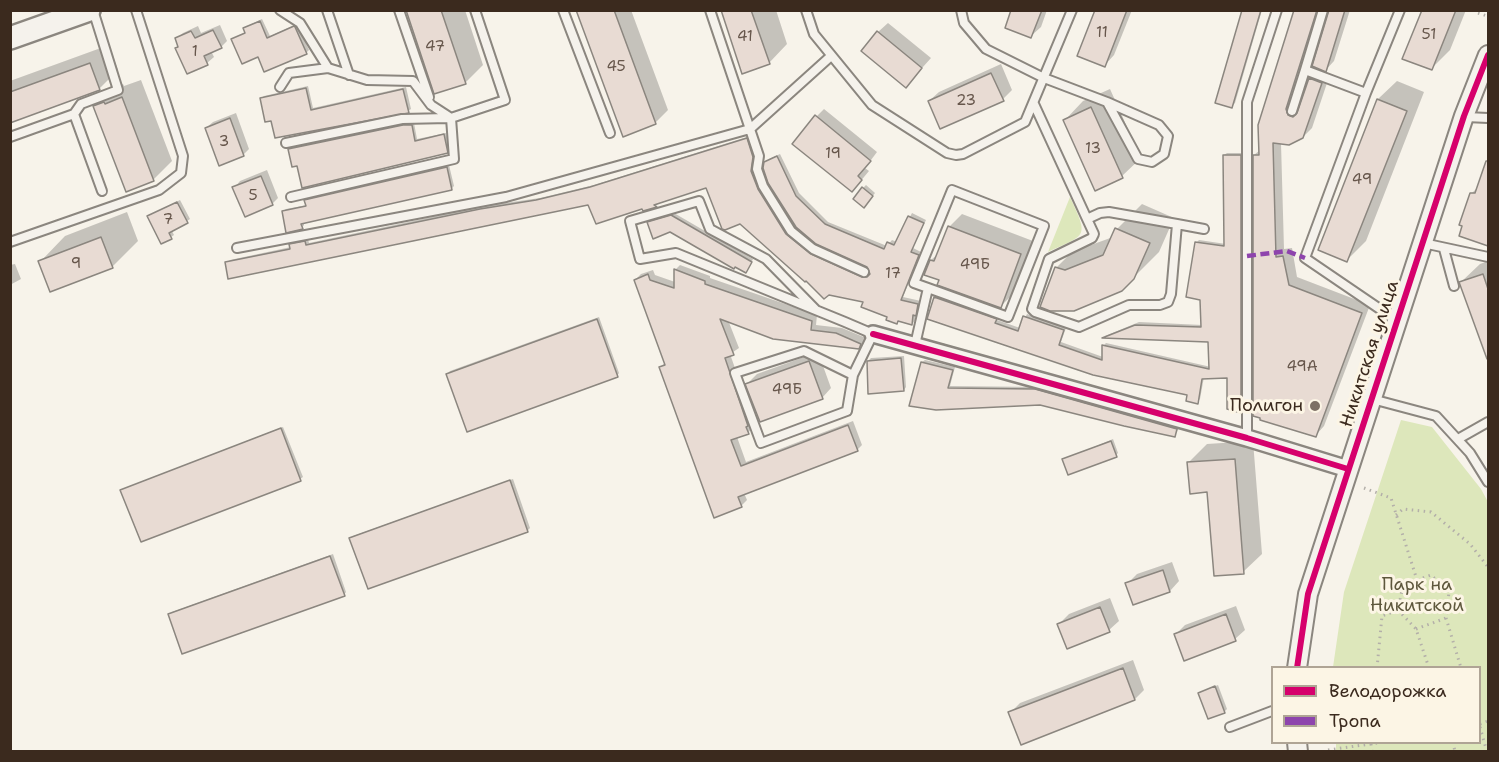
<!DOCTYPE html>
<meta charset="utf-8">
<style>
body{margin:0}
#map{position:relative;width:1499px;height:762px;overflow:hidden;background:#f7f3ea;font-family:"Shantell Sans",sans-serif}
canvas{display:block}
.frame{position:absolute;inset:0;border:12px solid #3b2a1e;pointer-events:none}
.legend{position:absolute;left:1271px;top:666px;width:210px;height:78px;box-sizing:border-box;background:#fcf5e5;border:2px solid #afa495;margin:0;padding:8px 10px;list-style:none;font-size:18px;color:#3b2a1e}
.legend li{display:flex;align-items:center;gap:12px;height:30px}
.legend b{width:30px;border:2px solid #afa495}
</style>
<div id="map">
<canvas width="1499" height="762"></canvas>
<div class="frame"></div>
<ul class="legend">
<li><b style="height:8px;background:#d6006c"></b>Велодорожка</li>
<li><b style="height:8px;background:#8e44ad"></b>Тропа</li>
</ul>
</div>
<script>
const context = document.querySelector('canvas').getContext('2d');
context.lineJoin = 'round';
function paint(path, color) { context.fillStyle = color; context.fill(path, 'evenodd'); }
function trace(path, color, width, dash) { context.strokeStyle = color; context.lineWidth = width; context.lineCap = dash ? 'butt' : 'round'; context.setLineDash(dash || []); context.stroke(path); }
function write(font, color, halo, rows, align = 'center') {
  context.font = font + ' "Shantell Sans",sans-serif'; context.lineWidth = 6; context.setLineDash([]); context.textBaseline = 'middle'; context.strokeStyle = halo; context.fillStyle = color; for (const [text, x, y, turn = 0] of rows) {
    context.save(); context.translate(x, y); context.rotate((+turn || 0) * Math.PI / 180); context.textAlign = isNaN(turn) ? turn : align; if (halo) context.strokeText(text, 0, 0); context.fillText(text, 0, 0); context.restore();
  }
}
paint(new Path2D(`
 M1070 197C1089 238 1087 234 1048 252Z
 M1401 420 1432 427 1481 489 1488 502V751H1336V743L1480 742V668L1333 667 1344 592Z`), '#dde7bb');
paint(new Path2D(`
 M406 10H465L483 65 466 82 435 93Z
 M578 10H631L668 110 655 123Z
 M722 10H776L787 44 769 63Z
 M1013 10H1047L1041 27 1031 36Z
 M1097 10H1132L1114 55 1105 65Z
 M1244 10H1262L1235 103 1232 106Z
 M1296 10H1322L1294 101 1299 111 1310 79 1321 68 1330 10H1350L1334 61 1324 72 1330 74 1312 128 1303 137 1281 143 1284 249 1292 248 1297 277 1370 305 1324 426 1316 435 1262 419 1254 155 1260 150Z
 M1423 10H1466L1450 50 1431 69Z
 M262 19 270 36 297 24 309 50 306 53 259 55 233 39 246 32 245 28 247 26Z
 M888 23 931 58 906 86 878 32Z
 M220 25 227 41 221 47 211 51 214 57 207 63 188 72 176 39 183 33 198 26 201 33Z
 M109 45 118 70 99 89 10 121V81Z
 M1001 64 1012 90 1003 99 929 101 939 92Z
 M141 80 172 161 153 180 95 106 114 87 123 84 124 86Z
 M1397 81 1424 92 1366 241 1347 260 1320 249 1378 99Z
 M308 86 313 108 406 87 411 109 408 111 272 119 261 99 264 96Z
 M1110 89 1141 158 1122 176 1096 189 1065 120 1083 101Z
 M824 109 877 152 865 168 869 171 859 183 817 116Z
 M236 113 249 149 243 155 206 128 213 122Z
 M406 123H414L417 139 446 133 450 149 447 152 298 164 290 149 293 146Z
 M750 136 755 153 754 167 789 231 865 275H872L868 266 817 243 766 163 769 159 780 154 799 193 828 222 887 246 892 240 897 242 912 213 926 220 913 248 921 252 903 297 921 301 918 311 915 314V321L912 324 889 316 865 301 828 293 707 187 660 202 656 206 644 209 589 204 227 263 230 260 291 247 294 242 308 239 309 243 484 206 540 198 594 185Z
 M1227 153H1243V408L1241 411 1228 376 1204 377 1200 399 1197 402 1189 394 929 318 936 297 938 295 998 317 997 320 1020 328 1027 314 1066 328 1061 342 1103 357V346L1106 343 1211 367 1210 340 1105 336 1139 322 1202 325 1197 242 1199 240 1226 244 1224 155Z
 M1488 159V244L1460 235 1471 194 1480 185Z
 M449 165 454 186 451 189 304 222V225L302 228 283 212 286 209 307 205 306 201 309 198Z
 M267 170 278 198 272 204 234 188 240 181Z
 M866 185 875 193 867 203 863 188Z
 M180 200 190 219 172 231 174 235 171 237 149 216Z
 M1142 204 1174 218 1159 252 1121 290 1042 307 1057 267 1082 242 1091 245 1113 237 1117 229Z
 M127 212 138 241 112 267 40 262 65 236Z
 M674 213 753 259 748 269 670 231 649 223 651 220Z
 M962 214 1033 241 1014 293 1001 306 940 280 931 260 939 253 949 227Z
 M1488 261V359L1461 282 1480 264Z
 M15 264 21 279 10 285V265Z
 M680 265 710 276V278L817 315 816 325 842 328 866 338 858 348 728 320 739 348 730 354 753 419V427L748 433 737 437 746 462 853 421 862 445 857 450 744 493 747 500 741 506 660 367 666 362 635 280 641 274 653 270 655 275 675 282V270Z
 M599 317 619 373 617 376 447 374 450 371Z
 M818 352 831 388 822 398 747 384 757 374Z
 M904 356 906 387 904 390 868 361 871 358Z
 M925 360 955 367 950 386 1038 387 1179 426 1177 432 1174 435 1040 403 936 409 922 362Z
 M283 427 303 477 300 479 122 490 125 488Z
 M1113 439 1118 453 1116 455 1063 460Z
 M1253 441 1262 554 1243 572 1209 491 1188 463 1207 444Z
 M513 479 530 528 527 531 351 538 353 536Z
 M333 554 346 592 344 595 169 615 172 612Z
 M1172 562 1179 581 1170 591 1127 584 1137 574Z
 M1110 598 1119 621 1109 630 1059 624 1069 614Z
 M1236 606 1245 630 1235 639 1185 659 1175 635 1185 625Z
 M1133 660 1144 690 1135 699 1010 713 1020 703Z
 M1218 685 1227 709 1224 712 1200 693Z`), '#0003');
const building = new Path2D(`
 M406 10H441L466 84 434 94Z
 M576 10H614L656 124 623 137Z
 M721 10H751L770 64 742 74Z
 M1011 10H1042L1031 38 1005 28Z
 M1095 10H1127L1105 67 1077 56Z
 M1242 10H1261L1232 108 1215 103Z
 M1294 10H1317L1286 109 1288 115 1293 117 1297 113 1309 78 1322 83 1303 138 1289 145 1273 143 1276 257 1283 256 1289 285 1362 313 1316 437 1260 420V418L1253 416V155H1259L1258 125Z
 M1329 10H1345L1326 72 1312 66Z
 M1422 10H1456L1432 70 1402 59Z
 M260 21 267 38 294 26 295 27 307 54 264 72 258 57 242 64 231 39 245 33 243 28Z
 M213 30 222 48 204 56 208 65 187 74 175 48 178 47 175 38 191 31 195 38Z
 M877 31 922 68 906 88 861 51Z
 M90 63 100 90 10 123V92Z
 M991 73 1004 101 940 129 928 101Z
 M306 88 311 110 403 89 409 113 275 138 271 121 265 122 260 98Z
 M122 97 154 181 126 192 93 106 104 102 105 104Z
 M1377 99 1407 111 1347 262 1318 250Z
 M1091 107 1123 178 1095 191 1063 120Z
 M815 115 871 161 858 176 862 180 852 192 792 144Z
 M230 118 244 156 219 166 205 128Z
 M403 125H412L415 141 444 134 448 153 302 188 297 166 292 167 288 149Z
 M747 138 753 157 751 171 758 189 786 234 811 254 862 277H867L870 274 867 267 816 244 796 227 768 183 763 168 764 162 777 156 796 196 825 224 884 249 887 242 894 245 908 216 924 223 911 252 919 255 901 300 918 304 916 316 913 315 912 325 898 321 897 324 886 320 887 317 861 307 863 302 829 295 824 299 806 281 805 282 740 224 725 230 722 229 706 188 654 205 657 207 643 211 642 209 596 224 588 205 228 279 225 262 290 249 289 244 305 241 306 245 480 209 536 200 590 187Z
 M1223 155H1241V413L1227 409V378L1202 379 1198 404 1186 401 1187 395 1093 375 927 319 934 297 997 319 995 323 1018 331 1023 316 1064 330 1059 345 1102 360V345L1209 369 1208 342 1102 338 1135 325 1201 327 1200 300 1186 297 1195 242 1224 246Z
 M1486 161H1488V246L1459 236 1462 226 1459 225 1470 193H1475Z
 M447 167 452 190 301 224 303 229 286 233 282 211 306 206 304 200Z
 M261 176 273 205 245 217 232 187Z
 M862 187 873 196 864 208 853 199Z
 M177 202 188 223 169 233 172 239 161 244 147 216Z
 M671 215 752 262 746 273 735 267 734 269 670 232 653 239 647 222Z
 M948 226 1021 254 1001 308 937 285 939 280 924 275 930 260 934 261Z
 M1115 228 1150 243 1134 279 1122 291 1074 311H1050L1040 307 1055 267 1065 270 1103 255Z
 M101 237 113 268 50 292 38 261Z
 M674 269 705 281V284L812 321 811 330 836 333 861 344 859 349 773 339 720 319 734 355 725 358 748 426 746 427 749 434 731 440 741 466 848 425 858 451 738 497 742 507 714 518 659 367 665 365 634 280 648 274 650 280 674 288Z
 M1483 274 1488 289V359H1487L1459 282Z
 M597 319 618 377 467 432 446 374Z
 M901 358 904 391 868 394 867 361Z
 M809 361 823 399 760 422 745 384Z
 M921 362 953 370 948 388 1035 389 1177 429 1175 437 1124 426 1040 405 936 410 909 406Z
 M281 428 301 481 141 542 120 490Z
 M1111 441 1117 457 1068 475 1062 459Z
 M1235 459 1244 574 1214 576 1207 492 1190 494 1187 462Z
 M510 480 528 532 368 589 349 538Z
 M330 556 345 596 182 654 168 614Z
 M1163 570 1170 592 1133 605 1125 583Z
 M1100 607 1110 632 1067 649 1057 624Z
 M1226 614 1236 641 1184 661 1174 634Z
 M1123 668 1135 700 1021 745 1008 712Z
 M1215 686 1225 713 1208 719 1198 693Z`);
paint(building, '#e8dbd3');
trace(building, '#8b867f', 1.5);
const service = new Path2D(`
 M280 10 300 23 328 68 367 80 413 81 431 105 451 118
 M327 10 349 75
 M399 10 429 97
 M563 10 610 133
 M710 10 759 156 757 169 763 186 791 231 813 249 864 272
 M806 10 814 34 872 105 947 153 956 155 963 154 1025 122 1072 10
 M961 10 964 23 986 49 1044 78 1107 102 1138 159 1152 162 1164 154 1168 136 1159 125 1107 102
 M1323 10 1305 70 1366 93
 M280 87 289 73 328 68
 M1034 104 1087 219 1094 234 1092 238 1049 259 1032 309 1035 312 1079 327 1129 305H1160L1168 302 1171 294 1177 224 1109 212 1100 213 1087 219
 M1292 111 1305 70
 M74 114 81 104 118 90 93 10
 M1466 117 1488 118
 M10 137 74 114 102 191
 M286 143 402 119 449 118
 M291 197 454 159 451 118 505 100 475 10
 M1177 224 1204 229
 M10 242 159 190 181 173 183 156 136 10
 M1423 243 1488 257
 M237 248 506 197 750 129 831 56
 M1444 249 1454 286
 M816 310 766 259 710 229 699 201 630 221 640 259 676 253 845 322 873 334 853 375 847 411 761 443 735 373 804 351 853 375
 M1396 320 1305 258 1366 93 1400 10
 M915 345 928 288 914 283 952 190 1044 226 1008 317 928 288
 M1372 399 1436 416 1470 453 1488 482
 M1247 438V102L1277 10
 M1458 439 1488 422
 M1230 727 1272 711`);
const minor = new Path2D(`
 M873 334 1247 438 1348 469`);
const tertiary = new Path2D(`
 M1297 668 1308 594 1464 116 1488 55
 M1297 742 1298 752`);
const secondary = new Path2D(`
 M10 38 89 10`);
trace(service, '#8b867f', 12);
trace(minor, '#8b867f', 20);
trace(tertiary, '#8b867f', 22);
trace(secondary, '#8b867f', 26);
trace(new Path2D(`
 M1478 13 1487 16
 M1364 488 1391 498 1417 580
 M1396 515 1403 509 1431 512 1470 544 1488 567
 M1446 618 1461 668
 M1416 629 1446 618 1449 592 1431 575 1403 585 1398 610 1416 629 1429 668
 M1377 668 1382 616 1398 610
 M1480 724 1488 721
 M1480 727 1487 752
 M1453 742 1455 752
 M1371 744 1372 752
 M1328 750 1384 742`), '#b3afa9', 3, [1.5, 4.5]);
trace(service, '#f5f2ec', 8);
trace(minor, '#f5f2ec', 15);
trace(tertiary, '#f5f2ec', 18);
trace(secondary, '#f5f2ec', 21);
trace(new Path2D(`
 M1247 256 1287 251 1305 258`), '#8e44ad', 4.5, [9, 4.5]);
trace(new Path2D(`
 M873 334 1247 438 1348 469
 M1297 668 1308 594 1464 116 1488 55`), '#d6006c', 6);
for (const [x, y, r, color] of [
 [1315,406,6,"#7d7065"]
]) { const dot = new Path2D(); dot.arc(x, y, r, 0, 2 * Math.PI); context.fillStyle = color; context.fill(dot); trace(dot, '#fcf5e5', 2); }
write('15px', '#66564b', null, [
 ["11",1102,33],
 ["51",1429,35],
 ["41",745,37],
 ["47",435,47],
 ["1",195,52],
 ["45",616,67],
 ["23",966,101],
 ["3",224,142],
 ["13",1093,149],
 ["19",833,154],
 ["49",1362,180],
 ["5",253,196],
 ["7",168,220],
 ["9",76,264],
 ["49Б",975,265],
 ["17",893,274],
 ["49А",1302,367],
 ["49Б",787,390]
]);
write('18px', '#3b2a1e', '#fcf5e5', [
 ["Никитская улица",1370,354,-72]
]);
write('18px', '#3b2a1e', '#fcf5e5', [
 ["Полигон",1303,406]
], 'right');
write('18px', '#5e573c', '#fcf5e5', [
 ["Парк на",1417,585],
 ["Никитской",1417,606]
]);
</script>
